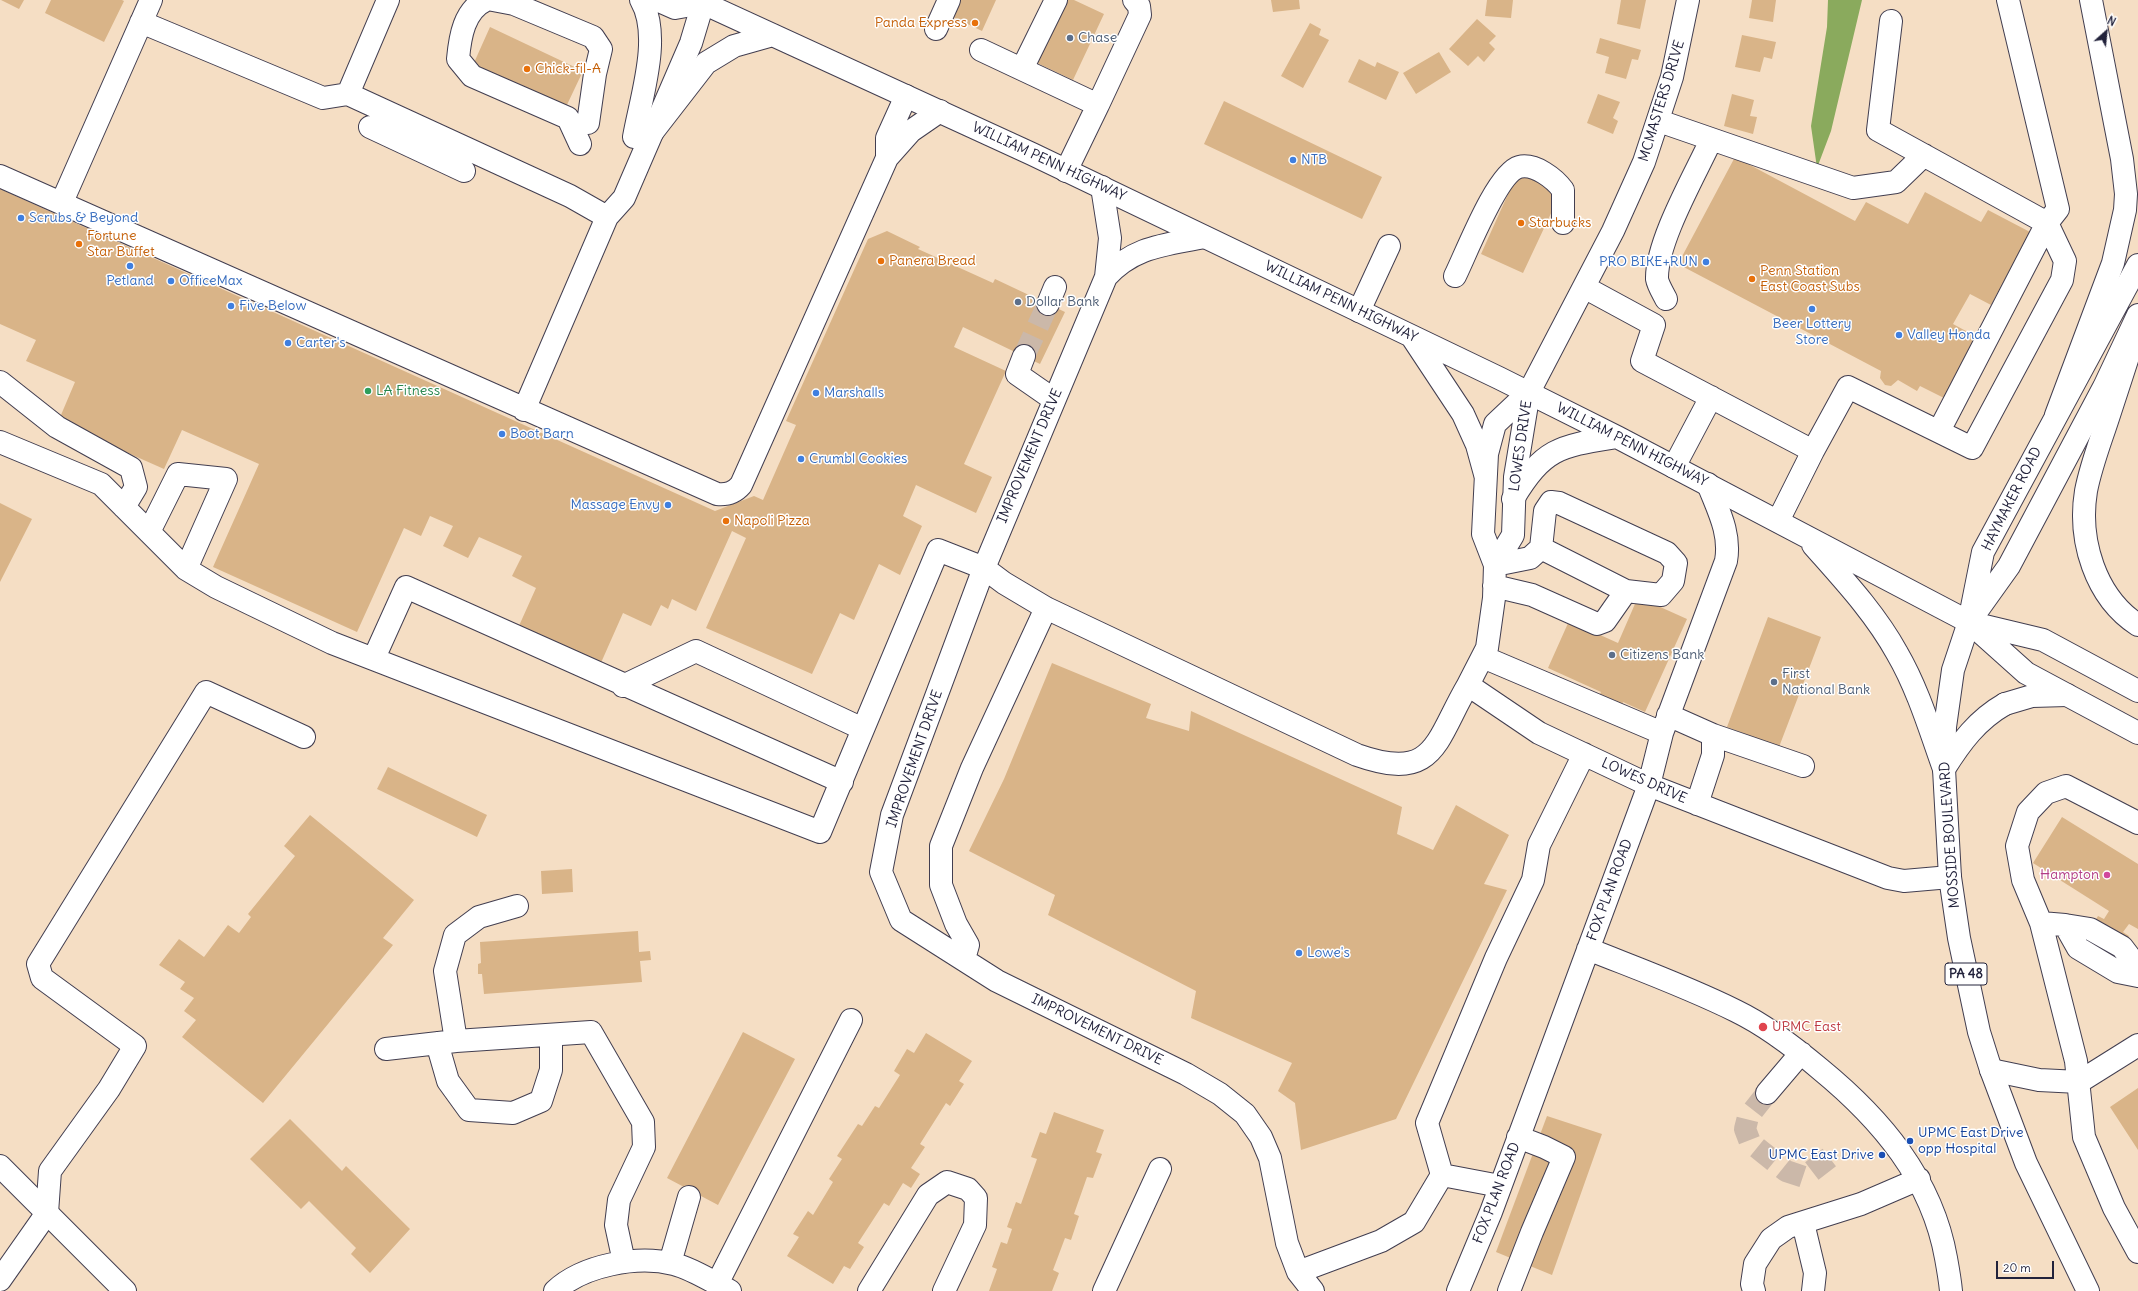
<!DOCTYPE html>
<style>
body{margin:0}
#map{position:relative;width:2138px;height:1291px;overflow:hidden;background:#f5dec4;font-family:Delius,sans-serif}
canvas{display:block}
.north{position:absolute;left:2086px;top:12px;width:40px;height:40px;-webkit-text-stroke:3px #fff;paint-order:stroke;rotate:27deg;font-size:11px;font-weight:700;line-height:16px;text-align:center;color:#22223b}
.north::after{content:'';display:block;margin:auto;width:14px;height:18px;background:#22223b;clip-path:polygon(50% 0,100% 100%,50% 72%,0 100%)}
.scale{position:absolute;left:1996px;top:1261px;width:58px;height:18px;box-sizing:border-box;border:2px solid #22223b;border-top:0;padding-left:5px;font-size:12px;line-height:14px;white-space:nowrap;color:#22223b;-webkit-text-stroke:3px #fff;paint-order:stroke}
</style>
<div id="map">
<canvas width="2138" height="1291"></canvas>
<div class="north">N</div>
<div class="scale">20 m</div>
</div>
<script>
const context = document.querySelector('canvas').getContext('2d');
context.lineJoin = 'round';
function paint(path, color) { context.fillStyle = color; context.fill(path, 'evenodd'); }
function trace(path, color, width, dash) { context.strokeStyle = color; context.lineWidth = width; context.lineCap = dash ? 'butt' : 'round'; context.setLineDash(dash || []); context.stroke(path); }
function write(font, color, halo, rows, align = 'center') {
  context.font = font + ' Delius,sans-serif'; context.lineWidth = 3; context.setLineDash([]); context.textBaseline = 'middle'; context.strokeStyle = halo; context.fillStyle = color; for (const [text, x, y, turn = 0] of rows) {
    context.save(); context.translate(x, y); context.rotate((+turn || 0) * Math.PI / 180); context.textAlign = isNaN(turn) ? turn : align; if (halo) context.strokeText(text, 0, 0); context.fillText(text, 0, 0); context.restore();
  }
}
paint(new Path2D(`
 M1828 0H1862L1831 131 1817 168 1811 126 1827 27Z`), '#8aaa5d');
paint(new Path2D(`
 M1 0H24L19 9Z
 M51 0H122L124 1 104 42 45 13Z
 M956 0H996L982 31 949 15Z
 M1065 0H1074L1104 14 1073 80 1035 62Z
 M1271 0H1299L1300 9 1273 12Z
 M1487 0H1513L1511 18 1485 16Z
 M1621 0H1646L1640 29 1617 24Z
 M1752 0H1776L1773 22 1749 18Z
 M1477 19 1496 36 1489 43 1495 49 1484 62 1478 56 1468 66 1449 49Z
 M1310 23 1321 29 1319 35 1329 40 1303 88 1281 76Z
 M490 27 583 71 565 109 473 65Z
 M1742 35 1776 42 1772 59 1764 57 1760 72 1735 67Z
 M1600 38 1641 50 1638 60 1632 59 1626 79 1605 73 1609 57 1596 53Z
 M1439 52 1451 72 1416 94 1403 73Z
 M1359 59 1375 67 1377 62 1399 72 1386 100 1348 82Z
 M1598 94 1620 102 1613 118 1618 121 1613 134 1587 123Z
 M1732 94 1754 100 1750 116 1757 117 1753 134 1724 126Z
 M1224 101 1382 177 1362 219 1204 144Z
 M1735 157 1855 221 1866 202 1908 224 1925 192 1981 222 1988 210 2030 232 1991 305 1970 294 1953 324 1977 337 1944 398 1920 386 1917 391 1898 380 1891 386 1885 385 1880 378 1881 371 1678 264Z
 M1518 172 1561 192 1523 273 1481 254Z
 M0 189 715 511 754 496 763 500 796 425 786 421 868 239 887 231 920 247 918 249 993 283 995 279 1065 312 1040 364 963 327 954 347 1006 371 964 464 992 477 976 513 916 485 903 516 922 526 900 575 879 564 854 620 840 613 812 674 706 628 746 538 732 531 696 611 672 599 668 609 661 605 651 626 623 613 600 665 518 628 536 588 512 576 522 556 479 537 468 558 443 546 453 526 430 516 421 536 404 528 357 632 213 567 259 464 182 430 164 469 58 422 75 382 26 361 36 340 0 324Z
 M0 503 32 519 0 582Z
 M1638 597 1687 619 1645 712 1623 702 1615 720 1597 700 1601 692 1548 668 1569 621 1618 643Z
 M1768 617 1821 637 1779 747 1746 757 1753 737 1727 727Z
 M1052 663 1151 704 1146 718 1189 731 1191 711 1402 807 1397 834 1433 850 1456 805 1509 835 1484 884 1507 890 1396 1119 1301 1150 1295 1103 1278 1091 1292 1063 1191 1018 1196 991 1048 915 1055 895 969 851 1004 779Z
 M388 767 487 815 477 837 377 789Z
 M310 815 414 900 383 938 393 945 263 1103 182 1037 196 1020 184 1011 194 998 180 989 185 982 159 965 179 939 204 957 228 925 239 933 251 917 248 914 295 856 284 846Z
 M2062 817 2138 864V929L2129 924 2123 932 2129 936 2114 959 2083 941 2098 916 2104 919 2109 911 2033 863Z
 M572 869 573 892 542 894 541 871Z
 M638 931 639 952 650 951 651 960 640 961 642 982 484 994 482 974H478V964L481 963 480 942Z
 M743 1032 795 1059 718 1205 667 1178Z
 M926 1033 972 1061 959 1081 964 1084 950 1106 946 1103 920 1144 925 1147 911 1168 920 1174 911 1188 903 1183 889 1206 884 1203 858 1243 864 1247 850 1269 844 1266 833 1284 787 1256 799 1237 793 1234 808 1211 813 1215 833 1182 829 1179 842 1159 837 1156 858 1124 862 1126 875 1106 879 1108 900 1075 894 1071 907 1049 914 1053Z
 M2138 1088V1150L2110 1107Z
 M1054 1112 1104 1130 1096 1152 1102 1154 1093 1178 1087 1177 1074 1214 1079 1216 1071 1240 1065 1238 1053 1270 1059 1273 1052 1291H989L997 1269 992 1267 1001 1242 1007 1244 1012 1229 1007 1227 1016 1202 1021 1204 1037 1159 1031 1157 1040 1132 1046 1134Z
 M1547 1116 1602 1134 1552 1275 1496 1252Z
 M290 1119 342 1171 346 1166 410 1229 370 1273 351 1254 356 1248 309 1201 301 1209 250 1159Z`), '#d9b488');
trace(new Path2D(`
 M1024 356 1048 304
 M1767 1093 1748 1117 1745 1129 1750 1142 1786 1171 1804 1177 1830 1157`), '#cbb8a9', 22, [22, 11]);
const minor = new Path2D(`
 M486 0C464 10 460 37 458 59L472 76 568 118 580 144
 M493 0 514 4 593 37 601 49 595 74 588 123
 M141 22 323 98 348 94 570 196 607 217
 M936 29 949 0
 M981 50 1098 105 1066 171
 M1022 69 1056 0
 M348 94 388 0
 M1098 105 1140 15 1139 6 1134 0
 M1659 121 1853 188 1896 182 1924 155
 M370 127 464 171
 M887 158V138L906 96
 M0 176 717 494C727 495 734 493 741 485L887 158 911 131 940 111
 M1102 187 1110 238 1106 277 984 568 892 815 881 872 901 920 997 981 1186 1074 1220 1094 1245 1114 1261 1137 1270 1158 1287 1243 1298 1272 1313 1291
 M62 202 151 0
 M1455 276C1466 254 1497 173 1519 167 1535 163 1555 179 1563 190V223
 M1106 277C1134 246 1166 245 1204 237
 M1584 287 1654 325 1642 361 1813 451
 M1666 299C1663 293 1658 285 1657 279 1656 242 1695 175 1711 140
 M1048 304 1055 287
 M1359 311 1389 246
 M1024 356 1017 374 1053 399
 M0 382 57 427 131 468 136 487 124 507
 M1529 392 1495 424 1487 454 1483 534 1495 565 1494 598 1487 648 1468 685 1539 733 1649 785 1888 878 1904 881 1950 877
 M524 410 607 217 624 198 691 43 703 3
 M1939 431 2047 223 2058 209 2008 0
 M0 442 101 484 186 569 216 587 332 643 820 832 938 550 984 568 1004 583 1046 608 1357 755C1436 783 1435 741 1468 685
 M1674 467 1711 397
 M1551 502 1559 503 1667 553 1676 563 1673 581 1661 595 1626 591 1541 548 1545 511Z
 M1778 521 1813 451 1848 387 1972 448 2062 280 2065 261 2047 223 1878 130 1891 21
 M149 532 178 474 226 479 186 569
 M1495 565 1513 535 1515 477 1529 392 1613 231 1644 162 1672 77 1688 0
 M1495 565 1530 558 1541 548
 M1494 586 1532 595 1597 624 1605 621 1626 591
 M1483 657 1662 733
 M374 658 406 587 842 782
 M623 686 696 651 863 729
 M1668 715 1713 735 1803 766
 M1697 804 1713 755V735
 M2138 823 2066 786 2046 793 2028 812 2017 846 2023 880 2041 923 2076 1061 2084 1137 2114 1208 2138 1252
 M2041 923 2065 925 2078 948 2118 972 2138 976
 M2065 925 2090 929 2122 947 2138 968
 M1588 949C1638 969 1688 987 1736 1011 1767 1026 1794 1047 1820 1069 1881 1119 1932 1179 1946 1258 1948 1269 1950 1280 1951 1291
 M964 959 968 945 956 924 941 885V846L972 768 1046 608
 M456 1041 445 971 455 935 479 917 517 906
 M437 1043 448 1081 469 1110 513 1113 541 1101 551 1070V1035
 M386 1049 456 1041 591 1032 643 1122 644 1147 619 1200 616 1225 624 1262
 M1991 1070 2039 1080 2079 1082 2138 1045
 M1767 1093 1801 1053
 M1500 1186 1442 1175 1427 1123 1496 958 1533 880 1539 845 1584 754
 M1803 1223 1815 1273 1813 1291
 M670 1263 689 1197
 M1298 1272 1381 1241 1414 1222 1442 1175
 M0 1280 47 1213 50 1171 109 1089 135 1046 42 978 38 964 206 692 304 737
 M717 1284 851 1020
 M555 1291C583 1265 637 1255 674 1264 693 1269 713 1282 730 1291
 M869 1291 928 1195 947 1182 968 1189 976 1198 975 1225 944 1291
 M1104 1291 1160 1169
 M1458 1291 1491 1212 1649 785 1662 733 1726 561C1731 533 1718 510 1708 484
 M1509 1291 1532 1232 1564 1157 1544 1147 1518 1137
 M1754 1291 1752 1284 1755 1264 1771 1239 1788 1227 1861 1204 1919 1179`);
const major = new Path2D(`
 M1974 615 2009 566 2104 387 2138 315
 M2005 704 2032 696 2067 695
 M0 1166 125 1291
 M2088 1291 2026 1163 1991 1070 1979 1032 1959 938 1950 877 1944 769 1945 727 1953 670 1969 622 1983 552 2138 265`);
const highway = new Path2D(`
 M657 0 675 8 703 3 1032 154 1499 378 1617 437 1969 622 2026 673 2138 733
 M651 134 706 63 734 46 773 35
 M634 137C641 97 662 36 641 0
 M2138 326C2128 356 2119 385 2109 415 2101 440 2091 465 2086 491 2078 540 2095 597 2138 625
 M1412 337 1463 414 1477 445 1485 474
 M2056 415 2113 263 2125 210 2126 194 2122 159 2091 0
 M1513 499C1544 447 1561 446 1617 437
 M1813 545C1843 579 1875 613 1897 653 1918 689 1930 730 1944 769
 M1972 623 2043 640 2138 691
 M1944 769C1961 742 1977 720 2005 704`);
trace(minor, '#423e50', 24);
trace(major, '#423e50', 24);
trace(highway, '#423e50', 24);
trace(minor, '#fff', 22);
trace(major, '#fff', 22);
trace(highway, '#fff', 22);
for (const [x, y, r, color] of [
 [975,23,4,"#e8710a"],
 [1070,38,4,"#5c6f8a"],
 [527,69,4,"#e8710a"],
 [1293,160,4,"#3f7fe0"],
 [21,218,4,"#3f7fe0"],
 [1521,223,4,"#e8710a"],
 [79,244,4,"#e8710a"],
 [881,261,4,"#e8710a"],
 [1706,262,4,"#3f7fe0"],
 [130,266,4,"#3f7fe0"],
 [1752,279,4,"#e8710a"],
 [171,281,4,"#3f7fe0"],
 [1018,302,4,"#5c6f8a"],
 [231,306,4,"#3f7fe0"],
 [1812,309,4,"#3f7fe0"],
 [1899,335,4,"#3f7fe0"],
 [288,343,4,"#3f7fe0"],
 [368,391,4,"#2e9e5b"],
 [816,393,4,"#3f7fe0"],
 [502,434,4,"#3f7fe0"],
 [801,459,4,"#3f7fe0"],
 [668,505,4,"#3f7fe0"],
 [726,521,4,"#e8710a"],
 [1612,655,4,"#5c6f8a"],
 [1774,682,4,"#5c6f8a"],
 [2107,875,4,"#d1479c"],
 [1299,953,4,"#3f7fe0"],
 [1763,1027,5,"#e0444e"],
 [1910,1141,4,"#1a4fb4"],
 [1882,1155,4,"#1a4fb4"]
]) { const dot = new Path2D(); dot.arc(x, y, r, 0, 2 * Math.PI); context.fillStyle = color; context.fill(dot); trace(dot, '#fff', 1.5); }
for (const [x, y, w] of [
 [1966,974,42]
]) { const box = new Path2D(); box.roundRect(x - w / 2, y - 11, w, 22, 3); context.fillStyle = '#fff'; context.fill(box); trace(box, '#22223b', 1); }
write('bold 13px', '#22223b', null, [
 ["PA 48",1966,974]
]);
write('14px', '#c56008', '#fff', [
 ["Panda Express",967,23,"right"],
 ["Chick-fil-A",535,69],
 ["Starbucks",1529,223],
 ["Fortune",87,236],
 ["Star Buffet",87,252],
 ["Panera Bread",889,261],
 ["Penn Station",1760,271],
 ["East Coast Subs",1760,287],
 ["Napoli Pizza",734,521]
], 'left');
write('14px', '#4e5e75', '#fff', [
 ["Chase",1078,38],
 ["Dollar Bank",1026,302],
 ["Citizens Bank",1620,655],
 ["First",1782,674],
 ["National Bank",1782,690]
], 'left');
write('14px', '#22223b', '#fff', [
 ["MCMASTERS DRIVE",1662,101,-73],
 ["WILLIAM PENN HIGHWAY",1049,162,25],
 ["WILLIAM PENN HIGHWAY",1341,302,26],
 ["WILLIAM PENN HIGHWAY",1632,445,27],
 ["LOWES DRIVE",1521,446,-82],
 ["IMPROVEMENT DRIVE",1030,456,-67],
 ["HAYMAKER ROAD",2012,499,-63],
 ["IMPROVEMENT DRIVE",915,759,-71],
 ["LOWES DRIVE",1644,781,24],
 ["MOSSIDE BOULEVARD",1950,835,-94],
 ["FOX PLAN ROAD",1610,890,-70],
 ["IMPROVEMENT DRIVE",1097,1030,26],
 ["FOX PLAN ROAD",1497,1193,-69]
]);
write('14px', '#366cbe', '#fff', [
 ["NTB",1301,160],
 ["Scrubs & Beyond",29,218],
 ["PRO BIKE+RUN",1698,262,"right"],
 ["Petland",130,281,"center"],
 ["OfficeMax",179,281],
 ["Five Below",239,306],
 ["Beer Lottery",1812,324,"center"],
 ["Store",1812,340,"center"],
 ["Valley Honda",1907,335],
 ["Carter's",296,343],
 ["Marshalls",824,393],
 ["Boot Barn",510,434],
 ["Crumbl Cookies",809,459],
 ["Massage Envy",660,505,"right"],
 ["Lowe's",1307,953]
], 'left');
write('14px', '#27864d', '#fff', [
 ["LA Fitness",376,391]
], 'left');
write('14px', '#b23c85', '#fff', [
 ["Hampton",2099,875]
], 'right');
write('14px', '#be3a42', '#fff', [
 ["UPMC East",1772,1027]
], 'left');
write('14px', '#164399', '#fff', [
 ["UPMC East Drive",1918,1133],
 ["opp Hospital",1918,1149],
 ["UPMC East Drive",1874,1155,"right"]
], 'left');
</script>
